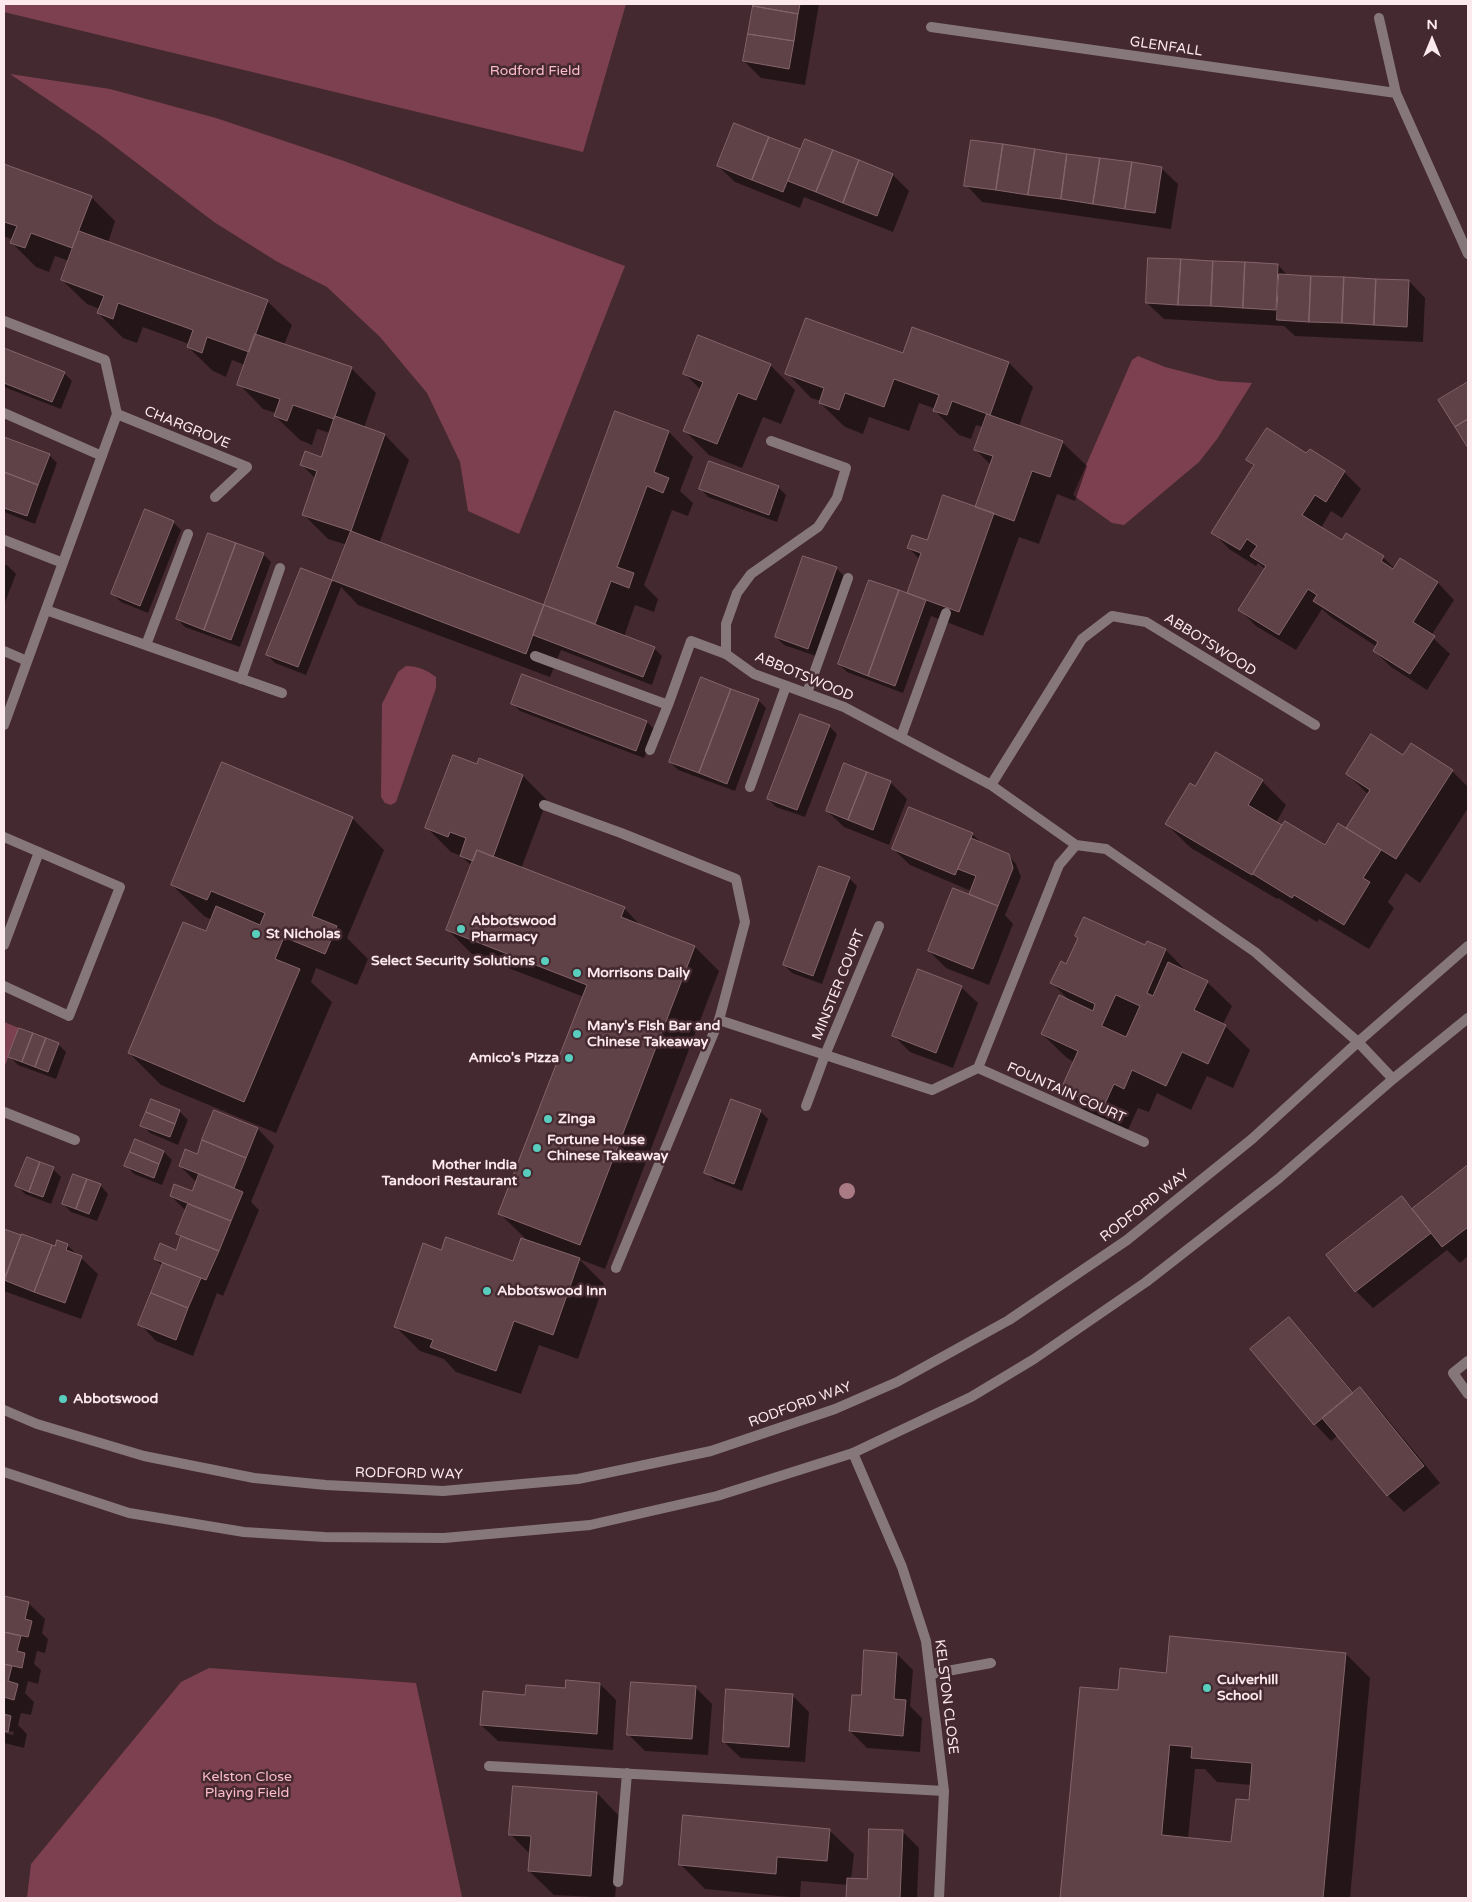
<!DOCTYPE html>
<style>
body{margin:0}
#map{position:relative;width:1472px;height:1902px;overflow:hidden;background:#452930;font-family:"Varela Round",sans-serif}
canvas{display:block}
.frame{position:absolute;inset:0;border:5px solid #fce9ed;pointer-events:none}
.north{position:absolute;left:1407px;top:15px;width:50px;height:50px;-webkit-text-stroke:4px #452930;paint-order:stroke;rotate:0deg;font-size:14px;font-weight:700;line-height:20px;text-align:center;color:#fce9ed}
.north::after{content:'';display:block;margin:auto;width:18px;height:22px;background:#fce9ed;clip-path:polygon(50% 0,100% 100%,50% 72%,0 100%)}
</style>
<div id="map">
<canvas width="1472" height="1902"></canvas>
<div class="frame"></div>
<div class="north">N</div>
</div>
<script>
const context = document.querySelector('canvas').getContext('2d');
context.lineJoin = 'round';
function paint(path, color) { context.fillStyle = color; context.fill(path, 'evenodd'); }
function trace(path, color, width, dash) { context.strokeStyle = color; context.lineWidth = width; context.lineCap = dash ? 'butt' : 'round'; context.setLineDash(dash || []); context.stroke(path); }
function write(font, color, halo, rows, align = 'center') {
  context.font = font + ' "Varela Round",sans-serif'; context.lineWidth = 5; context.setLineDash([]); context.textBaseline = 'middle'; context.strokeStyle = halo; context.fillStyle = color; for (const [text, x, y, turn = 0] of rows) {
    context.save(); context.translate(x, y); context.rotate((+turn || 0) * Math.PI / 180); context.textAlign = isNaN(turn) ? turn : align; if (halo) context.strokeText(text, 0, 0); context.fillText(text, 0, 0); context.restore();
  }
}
paint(new Path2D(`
 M4 4H626L583 152 4 12Z
 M10 74 110 89 216 118 344 161 625 266 519 534 468 511 460 462 427 393 380 337 327 287 276 261 214 222 100 135Z
 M1138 356 1165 367 1219 381 1252 383 1217 439 1199 462 1124 525 1112 523 1073 495 1132 360Z
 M406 666C419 666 426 670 436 677V688L396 802 391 805 385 803 381 797 382 704 398 672Z
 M4 1022 19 1028 4 1068Z
 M209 1668 416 1683 462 1897 470 1898H27L31 1864 181 1682Z`), '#7d4051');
paint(new Path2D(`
 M754 4H819L805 85 761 78 744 61Z
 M735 124 801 151 893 175 909 191 893 232 804 197 800 208 735 182 718 166Z
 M4 165 91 197 115 221 108 243 267 301 292 325 284 345 351 368 376 393 364 428 385 435 409 460 379 544 544 607 616 413 669 432 693 457 680 491 693 503 688 516 672 510 644 585 658 599 654 612 635 605 624 637 654 648 662 656 652 685 561 650 550 677 358 605 341 587 306 675 275 663 267 655 301 569 333 582 347 545 328 539 303 514 316 479 302 465 321 458 330 433 317 429 312 445 300 440 275 416 276 413 263 409 239 384 245 365 232 360 226 377 213 371 188 347 189 344 143 327 137 343 123 338 98 313 100 309 87 304 62 280 69 261 55 256 49 272 36 267 12 243 13 240 4 236Z
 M1161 168 1178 184 1171 229 982 202 966 185Z
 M1278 265 1288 276 1409 281 1425 298 1423 342 1295 336 1284 326 1164 319 1147 303Z
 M4 349 64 373 72 381 61 409 4 387Z
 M903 354 1009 363 1033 387 1019 426 1062 442 1087 466 1075 501 1057 494 1039 544 1019 537 983 636 931 616 903 693 847 672 839 664 908 595 920 560 908 547 928 541 976 509 991 465 976 450 983 427 976 425 971 439 959 435 935 411 936 409 919 403 909 431 869 417 863 434 845 427 820 403 821 401 811 398 787 373Z
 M770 365 795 390 781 424 763 417 742 468 709 455 684 430 701 390 684 373Z
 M1468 383V446L1440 400Z
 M4 439 49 455 57 463 35 524 4 512Z
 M1310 450 1344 472 1361 489 1342 518 1331 511 1321 528 1342 541 1383 557 1395 569 1401 560 1438 583 1454 600 1431 636 1450 654 1427 690 1391 667 1374 651 1377 647 1331 617 1322 609 1296 650 1256 626 1240 610 1265 569 1258 563 1256 566 1229 549 1213 532 1254 467 1247 460 1307 455Z
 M778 487 786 495 777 522 708 497 700 488Z
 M173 522 181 530 148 613 121 602 113 594Z
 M263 554 271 562 240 647 185 627 177 619Z
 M4 564 8 566 16 574 5 602H4Z
 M836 568 844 576 816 656 784 645 776 637Z
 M758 700 766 708 735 791 678 770 670 762Z
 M512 703 647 722 655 730 644 758 520 711Z
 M829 726 837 734 805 817 776 807 768 799Z
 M1404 756 1452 771 1468 787V808L1420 883 1406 873 1388 902 1394 908 1369 949 1319 919 1317 922 1278 898 1277 899 1191 848 1166 824 1196 788 1262 781 1286 805 1276 823 1326 847 1346 830 1369 795 1347 774Z
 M480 759 523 776 547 800 521 869 624 908 642 927 695 947 719 971 605 1269 579 1259 604 1284 578 1359 539 1345 521 1394 456 1372 444 1359 420 1351 395 1326 442 1252 514 1262 528 1241 500 1214 584 997 472 954 448 930 472 866 461 856 451 852 427 828 477 766Z
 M845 765 891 783 907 799 889 845 844 827 827 811Z
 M352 818 384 850 347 938 368 959 357 985 316 968 311 982 332 1002 276 1133 161 1085 129 1053 206 932 212 920 204 916 172 885Z
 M972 834 984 845 1008 855 1016 864 1021 877 1005 915 1013 924 989 985 946 968 929 951 974 898 970 894 971 891 910 865 893 849Z
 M849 878 857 886 822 984 792 973 784 965Z
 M1148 942 1166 950 1188 973 1207 982 1232 1006 1223 1024 1250 1050 1233 1088 1207 1076 1191 1110 1157 1093 1149 1112 1138 1108 1127 1132 1087 1113 1062 1088 1074 1062 1067 1058 1042 1034 1071 1002 1052 983 1067 965 1146 947Z
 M961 987 978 1003 953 1068 910 1052 894 1036Z
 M58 1044 66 1052 56 1079 18 1065 10 1057Z
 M152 1100 180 1112 188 1120 178 1145 150 1133 142 1125Z
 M760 1111 768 1119 742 1191 714 1180 706 1172Z
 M215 1112 258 1129 274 1146 251 1202 259 1210 223 1296 217 1293 193 1356 156 1341 140 1324 163 1266 155 1259 177 1252 182 1239 177 1234 186 1211 171 1196 193 1193 197 1183 180 1166 197 1155Z
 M136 1141 164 1152 172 1160 162 1185 134 1174 126 1166Z
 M1468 1167V1256L1460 1263 1447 1250 1373 1308 1356 1291 1328 1255 1402 1197 1414 1209Z
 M53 1169 61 1177 51 1204 25 1194 17 1186Z
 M100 1185 108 1194 97 1221 71 1212 63 1204Z
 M4 1229 56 1248 67 1245 98 1274 81 1319 4 1291Z
 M1289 1318 1305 1335 1354 1393 1360 1389 1376 1405 1440 1483 1404 1512 1388 1496 1338 1435 1331 1441 1315 1424Z
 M4 1597 28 1603 45 1619 42 1633 48 1639 45 1653 37 1651 34 1664 41 1670 38 1684 28 1681 25 1693 34 1702 31 1715 21 1713 18 1725 27 1734 24 1748 4 1743V1733L13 1735 14 1732 4 1730Z
 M897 1654 913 1670 910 1706 922 1718 920 1752 867 1748 850 1731 862 1696Z
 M1346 1654 1370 1678 1350 1898H1061L1081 1688 1119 1691 1168 1674ZM1195 1769H1205L1217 1782 1252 1785 1250 1802 1232 1843 1188 1839Z
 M600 1684 616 1700 613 1750 498 1741 481 1725 527 1696Z
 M695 1687 712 1704 708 1755 645 1751 628 1734Z
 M792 1695 809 1712 805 1762 741 1758 724 1742Z
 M597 1793 621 1818 615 1898 554 1895 529 1871 531 1855 510 1834Z
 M829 1830 854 1854 851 1880H869L902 1831 919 1848 917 1898H847L848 1885 801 1881 800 1898 705 1889 680 1864Z`), '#0007');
const building = new Path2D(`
 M753 4H800L798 14 753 6Z
 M753 6 798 14 794 41 748 34Z
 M748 34 794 41 789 69 743 61Z
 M734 123 769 137 752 180 717 166Z
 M769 137 800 149 783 192 752 180Z
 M805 139 833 150 816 192 788 181Z
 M971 140 1003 144 996 190 964 186Z
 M1003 144 1035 149 1028 195 996 190Z
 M1035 149 1067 154 1061 199 1028 195Z
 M833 150 859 160 843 203 816 192Z
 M1067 154 1100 158 1093 204 1061 199Z
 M1100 158 1132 162 1125 209 1093 204Z
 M859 160 893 174 877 216 843 203Z
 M1132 162 1162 167 1155 213 1125 209Z
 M4 164 92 196 72 248 31 233 25 248 10 243 17 226 4 222Z
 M79 231 268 300 249 352 207 337 202 353 187 347 193 330 118 303 113 319 97 313 104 296 61 280Z
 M1148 258 1181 259 1178 305 1146 303Z
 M1181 259 1213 261 1211 306 1178 305Z
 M1213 261 1245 262 1243 308 1211 306Z
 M1245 262 1278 264 1276 310 1243 308Z
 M1279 274 1311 276 1309 322 1277 320Z
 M1311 276 1344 277 1342 323 1309 322Z
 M1344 277 1376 279 1374 325 1342 323Z
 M1376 279 1409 280 1407 327 1374 325Z
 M806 318 903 353 912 327 1009 362 990 415 952 401 947 415 933 411 939 395 894 379 884 407 845 393 839 410 819 403 824 388 785 374Z
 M255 334 352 367 334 419 293 405 287 421 274 416 280 399 237 385Z
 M698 335 771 364 756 400 738 393 717 444 683 431 703 382 683 374Z
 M4 348 65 372 52 402 4 383Z
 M1468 382V419L1455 427 1438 400Z
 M615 411 669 431 654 472 669 478 663 493 647 486 617 567 634 573 629 588 611 581 595 624 544 605Z
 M987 414 1063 441 1050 477 1032 471 1014 521 975 507 993 456 974 450Z
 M335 416 385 434 351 531 302 515 317 471 300 465 305 451 321 457Z
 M1468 419V448L1455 427Z
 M1267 428 1306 453 1310 449 1345 471 1326 502 1315 495 1302 515 1342 540 1346 533 1384 556 1381 561 1393 569 1400 558 1438 582 1413 622 1435 636 1410 674 1373 651 1378 642 1313 601 1317 595 1308 589 1279 635 1238 610 1266 566 1250 556 1257 546 1247 539 1240 550 1211 533 1254 465 1246 460Z
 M4 437 50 454 38 485 4 472Z
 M709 461 779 486 769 515 699 489Z
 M4 472 38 485 27 516 4 508Z
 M943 495 994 513 959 612 907 593 921 553 907 548 912 535 927 540Z
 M145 509 174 521 140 606 111 594Z
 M351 531 544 605 526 654 332 580Z
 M208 533 236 543 204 630 176 619Z
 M236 543 264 553 231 640 204 630Z
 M803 556 837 567 808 649 775 637Z
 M301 568 332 580 298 667 266 655Z
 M869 580 899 590 868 676 838 664Z
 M899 590 926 600 895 686 868 676Z
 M544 605 655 647 643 677 533 635Z
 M522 674 647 721 636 751 511 704Z
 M701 677 731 689 699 773 669 762Z
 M731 689 759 699 727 784 699 773Z
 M800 714 830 725 797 810 767 799Z
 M1371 734 1403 755 1411 743 1453 770 1396 859 1346 828 1370 790 1346 774Z
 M1216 752 1263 780 1248 805 1282 825 1252 875 1165 824 1190 783 1195 786Z
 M453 755 477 764 479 758 523 775 493 857 477 850 473 861 460 856 466 838 450 832 448 837 425 828Z
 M222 762 353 817 312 916 337 926 325 954 284 937 275 959 300 969 244 1102 128 1053 183 922 206 931 216 906 260 925 265 913 211 891 207 900 171 885Z
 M844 763 867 772 848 820 826 811Z
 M867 772 891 781 873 830 848 820Z
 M909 807 973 833 955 875 892 849Z
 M1285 821 1325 845 1338 823 1381 850 1363 878 1370 882 1344 925 1294 895 1292 898 1253 874Z
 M971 838 1009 854 1013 868 998 906 969 894 976 876 958 869Z
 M477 850 625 907 621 917 695 946 580 1245 498 1214 587 985 446 930Z
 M819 866 850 877 813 976 783 965Z
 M953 888 998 906 973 969 928 951Z
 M1084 917 1145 945 1147 941 1166 949 1147 993 1153 996 1168 962 1208 981 1194 1010 1226 1025 1208 1064 1182 1052 1166 1086 1132 1070 1124 1089 1114 1084 1103 1108 1061 1089 1078 1051 1041 1034 1059 995 1093 1011 1095 1004 1050 983 1061 961 1066 964 1078 938 1075 936ZM1116 995 1140 1006 1126 1037 1102 1026Z
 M918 969 962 986 936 1053 892 1036Z
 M19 1028 33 1033 22 1062 8 1057Z
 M33 1033 46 1038 35 1067 22 1062Z
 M46 1038 59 1043 48 1072 35 1067Z
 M151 1099 180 1110 175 1124 146 1112Z
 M731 1099 761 1110 734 1184 704 1173Z
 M214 1110 258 1128 246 1158 202 1140Z
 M146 1112 175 1124 170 1137 140 1126Z
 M135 1139 164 1151 159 1164 130 1152Z
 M202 1140 246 1158 234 1188 179 1166 185 1149 197 1154Z
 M130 1152 159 1164 154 1178 124 1166Z
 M27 1157 40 1162 29 1192 15 1186Z
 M40 1162 54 1167 43 1197 29 1192Z
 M1468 1165V1227L1442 1247 1412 1209Z
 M73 1174 87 1179 76 1209 62 1204Z
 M199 1174 243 1192 231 1221 170 1196 174 1184 192 1191Z
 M87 1179 101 1184 89 1214 76 1209Z
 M1402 1196 1431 1233 1355 1292 1326 1255Z
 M188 1204 231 1221 219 1251 176 1234Z
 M4 1229 21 1235 4 1282Z
 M22 1234 52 1245 34 1292 4 1280Z
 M181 1236 219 1251 206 1280 154 1259 160 1243 176 1250Z
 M446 1237 513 1261 521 1238 580 1258 553 1335 514 1321 496 1371 430 1347 433 1340 394 1327 423 1243 441 1250Z
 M57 1240 68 1244 66 1250 82 1256 65 1303 34 1292 52 1245 55 1246Z
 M163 1263 201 1278 188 1308 151 1293Z
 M151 1293 188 1308 176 1340 138 1325Z
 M1289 1317 1353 1393 1314 1425 1250 1349Z
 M1360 1387 1424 1466 1387 1496 1322 1418Z
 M4 1596 29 1602 25 1619 32 1621 28 1637 4 1632Z
 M4 1632 21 1636 17 1651 25 1653 22 1668 4 1664Z
 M1170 1636 1346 1653 1323 1898H1060L1080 1687 1118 1690 1120 1668 1166 1673ZM1170 1745 1192 1747 1191 1758 1252 1763 1249 1800 1236 1799 1231 1842 1162 1835Z
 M864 1650 897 1653 894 1699 906 1700 903 1736 849 1731 852 1695H861Z
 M4 1664 12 1666 8 1681 18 1684 14 1700 4 1697Z
 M566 1680 600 1683 597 1734 480 1725 483 1691 525 1695 526 1685 565 1688Z
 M631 1682 696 1686 692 1739 627 1735Z
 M726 1689 793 1694 789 1747 723 1742Z
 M4 1714 11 1716 8 1732 4 1731Z
 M513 1786 597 1792 591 1876 528 1871 531 1836 509 1835Z
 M683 1815 830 1829 827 1861 777 1857 776 1874 679 1865Z
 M869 1829 903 1830 900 1898H846L847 1878 867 1879Z`);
paint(building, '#5f4148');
trace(building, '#84646b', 1);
trace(new Path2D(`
 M46 610 282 693
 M146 645 188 534
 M535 656 668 705
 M241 679 280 568
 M807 693 848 578
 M901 737 946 613
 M650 750 668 705 691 641 726 654
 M750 787 786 686
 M544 805 621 833 736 879 745 922 719 1020 616 1268
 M4 837 120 887 69 1016 4 986
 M4 945 39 852
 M806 1106 825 1055
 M931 1674 991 1663`), '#86777a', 10);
trace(new Path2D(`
 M1379 18 1396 93 1468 254
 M931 27 1396 93
 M4 321 105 360 117 414 4 725
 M4 413 102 456
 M117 414 247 467 215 497
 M771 441 846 468 837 498 818 527 751 574 737 593 726 624V654L754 674 844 707 991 785 1076 845
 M4 540 63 563
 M4 651 27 661
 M991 785 1082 639 1112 616 1146 622 1315 725
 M719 1020 932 1090 978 1068 1059 865 1076 845 1106 849 1255 952 1358 1042
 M825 1055 879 926
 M978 1068 1144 1142
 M4 1112 75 1140
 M1468 1361 1453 1373 1468 1394
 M853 1453 902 1567 926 1641 944 1791 939 1898
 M489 1766 944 1791
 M618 1882 627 1773`), '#86777a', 10);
trace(new Path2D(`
 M1358 1042 1393 1079
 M4 1410 37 1424 144 1456 254 1478 326 1485 443 1491 578 1479 711 1451 835 1409 897 1382 1009 1320 1127 1240 1252 1139 1358 1042 1468 946
 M4 1472 129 1513 244 1532 324 1537 444 1538 590 1525 717 1496 853 1453 971 1397 1034 1359 1146 1282 1278 1179 1393 1079 1468 1018`), '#86777a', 10);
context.fillStyle = '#aa7a85';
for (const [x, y] of [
 [847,1191]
]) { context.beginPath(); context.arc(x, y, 8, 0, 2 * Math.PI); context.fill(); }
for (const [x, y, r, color] of [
 [461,929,5,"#59cebe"],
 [256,934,5,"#59cebe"],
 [545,961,5,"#59cebe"],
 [577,973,5,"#59cebe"],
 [577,1034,5,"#59cebe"],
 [569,1058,5,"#59cebe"],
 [548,1119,5,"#59cebe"],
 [537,1148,5,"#59cebe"],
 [527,1173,5,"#59cebe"],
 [487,1291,5,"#59cebe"],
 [63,1399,5,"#59cebe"],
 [1207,1688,5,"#59cebe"]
]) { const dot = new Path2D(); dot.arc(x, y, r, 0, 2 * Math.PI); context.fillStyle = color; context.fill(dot); trace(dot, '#452930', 2); }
write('14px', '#fce9ed', '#452930', [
 ["GLENFALL",1166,47,8],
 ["CHARGROVE",187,428,22],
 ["ABBOTSWOOD",1210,645,32],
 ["ABBOTSWOOD",804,677,23],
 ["MINSTER COURT",839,985,-68],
 ["FOUNTAIN COURT",1066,1093,24],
 ["RODFORD WAY",1145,1206,-38],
 ["RODFORD WAY",800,1405,-20],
 ["RODFORD WAY",409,1474,1],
 ["KELSTON CLOSE",946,1697,83]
]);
write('14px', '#fcbccb', '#452930', [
 ["Rodford Field",535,71],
 ["Kelston Close",247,1777],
 ["Playing Field",247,1793]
]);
write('bold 14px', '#fce9ed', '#452930', [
 ["Abbotswood",471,921],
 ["Pharmacy",471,937],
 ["St Nicholas",266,934],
 ["Select Security Solutions",535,961,"right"],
 ["Morrisons Daily",587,973],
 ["Many's Fish Bar and",587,1026],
 ["Chinese Takeaway",587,1042],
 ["Amico's Pizza",559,1058,"right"],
 ["Zinga",558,1119],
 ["Fortune House",547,1140],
 ["Chinese Takeaway",547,1156],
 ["Mother India",517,1165,"right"],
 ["Tandoori Restaurant",517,1181,"right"],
 ["Abbotswood Inn",497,1291],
 ["Abbotswood",73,1399],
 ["Culverhill",1217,1680],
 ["School",1217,1696]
], 'left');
</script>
